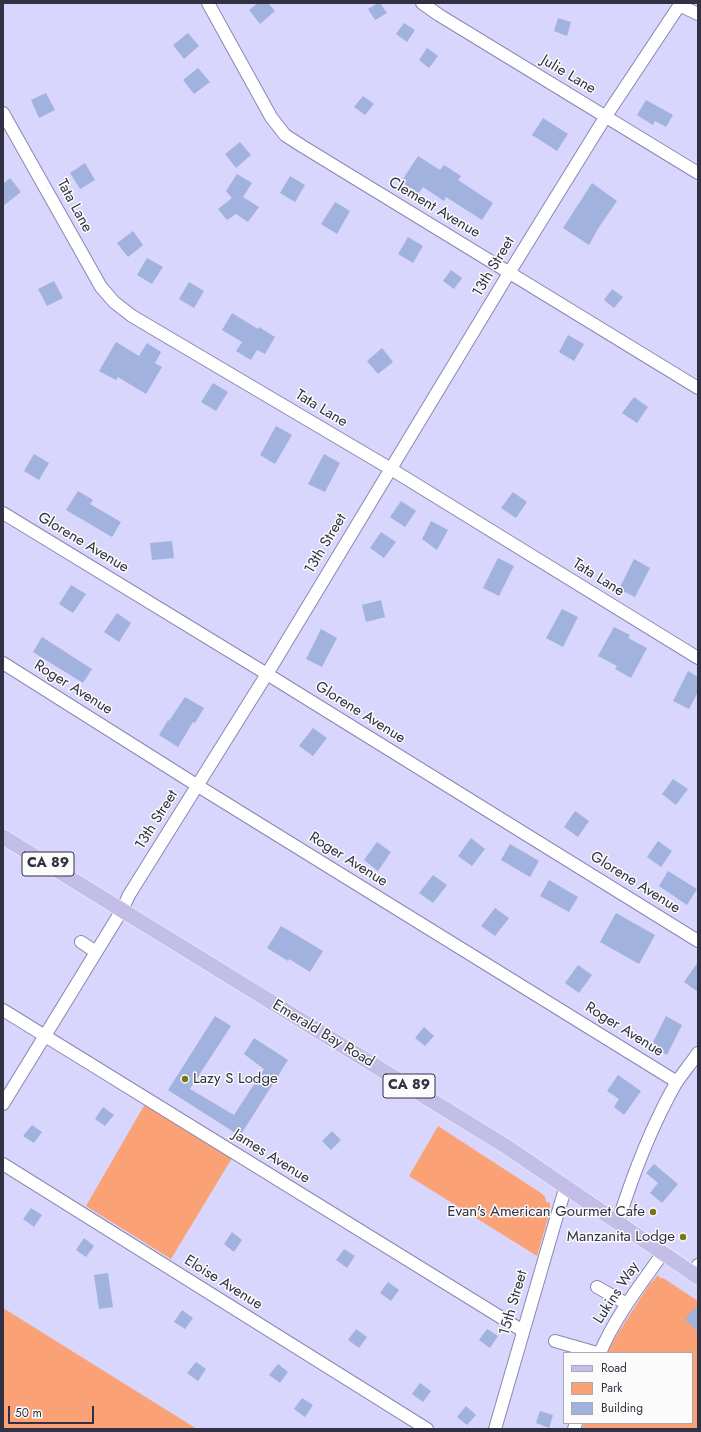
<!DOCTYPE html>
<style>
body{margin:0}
#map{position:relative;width:701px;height:1432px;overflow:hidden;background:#d8d6fc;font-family:Jost,sans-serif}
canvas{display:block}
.frame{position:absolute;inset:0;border:4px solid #323143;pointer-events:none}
.legend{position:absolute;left:563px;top:1352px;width:130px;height:72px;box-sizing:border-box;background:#fbfbfb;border:1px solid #abaab1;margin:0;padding:5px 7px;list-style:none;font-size:12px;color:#323143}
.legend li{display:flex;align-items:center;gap:8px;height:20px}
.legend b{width:20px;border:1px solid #abaab1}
.scale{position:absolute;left:8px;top:1406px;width:86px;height:18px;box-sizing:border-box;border:2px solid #323143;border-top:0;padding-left:5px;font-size:12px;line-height:14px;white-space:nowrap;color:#323143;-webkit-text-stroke:3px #fbfbfb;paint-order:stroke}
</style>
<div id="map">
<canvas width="701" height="1432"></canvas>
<div class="frame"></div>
<ul class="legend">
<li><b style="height:5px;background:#c2bee8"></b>Road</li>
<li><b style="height:11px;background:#faa275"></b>Park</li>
<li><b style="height:11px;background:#a0b2dd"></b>Building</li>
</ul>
<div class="scale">50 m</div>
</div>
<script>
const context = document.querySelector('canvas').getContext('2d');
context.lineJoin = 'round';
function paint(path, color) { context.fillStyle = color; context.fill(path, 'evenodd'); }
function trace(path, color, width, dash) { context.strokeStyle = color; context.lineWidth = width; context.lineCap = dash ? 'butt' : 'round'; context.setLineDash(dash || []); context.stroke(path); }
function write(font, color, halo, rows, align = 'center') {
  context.font = font + ' Jost,sans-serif'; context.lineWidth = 3; context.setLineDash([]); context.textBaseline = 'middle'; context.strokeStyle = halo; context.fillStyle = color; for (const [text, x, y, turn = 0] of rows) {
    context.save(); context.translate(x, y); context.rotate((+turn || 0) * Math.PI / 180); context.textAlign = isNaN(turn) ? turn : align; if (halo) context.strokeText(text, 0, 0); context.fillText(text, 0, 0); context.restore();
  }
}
paint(new Path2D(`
 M145 1104 232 1158 171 1259 86 1206Z
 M438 1126 541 1193 545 1197 546 1202 550 1203V1211L537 1256 409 1176Z
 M658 1275 660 1278H663L698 1301V1429H582L584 1423H692V1353H607L618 1333 649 1285Z
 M3 1308 197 1429H3Z`), '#faa275');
paint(new Path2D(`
 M258 3H268L275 11 260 24 249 10Z
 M378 3H380L387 13 375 20 368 9Z
 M558 18 571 22 567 36 554 31Z
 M404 23 415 30 407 42 396 34Z
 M188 33 199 46 184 59 173 45Z
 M427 48 438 56 429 68 419 60Z
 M198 68 210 82 194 94 183 80Z
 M46 93 55 110 39 118 31 100Z
 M363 96 374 104 365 115 354 107Z
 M646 100 673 115 666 127 655 121 653 125 637 115Z
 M543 118 568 134 557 151 532 135Z
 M240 142 251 155 236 168 225 154Z
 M418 156 440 170 444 165 461 176 458 180 493 203 482 220 446 197 444 201 423 187 419 193 401 182Z
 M85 163 95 180 80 189 70 173Z
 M237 174 252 183 243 197 259 207 248 222 236 214 227 220 218 209 232 198 226 191Z
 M290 176 305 185 295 202 280 193Z
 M10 178 21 192 3 206V184Z
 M592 183 617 201 599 227 589 245 563 228Z
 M335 202 350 211 337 234 321 224Z
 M133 231 143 245 128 257 117 243Z
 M408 237 423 246 413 263 398 254Z
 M147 258 163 267 152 284 137 275Z
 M451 270 462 278 454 289 443 281Z
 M54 281 63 298 47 306 38 289Z
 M189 282 204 291 194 308 179 299Z
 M612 289 623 297 614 308 604 300Z
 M232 313 258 329 259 327 275 337 265 354 257 350 251 360 236 351 242 342 222 330Z
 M568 335 584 344 574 361 559 352Z
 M116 342 139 356 147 343 161 352 155 363 162 367 146 394 118 377 116 380 99 371Z
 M382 348 393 362 378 374 367 361Z
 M213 383 228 392 216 411 201 402Z
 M634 397 648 407 637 423 622 413Z
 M276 426 292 435 275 464 260 455Z
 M34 454 49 463 39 480 24 471Z
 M324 454 340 463 325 492 308 484Z
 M78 491 93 500 90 504 121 522 112 537 66 510Z
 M513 492 527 502 516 518 501 508Z
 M401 501 416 511 405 527 390 517Z
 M431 521 448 530 437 550 422 539Z
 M381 532 396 542 384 558 370 548Z
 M172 541 174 558 152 560 150 543Z
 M498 558 514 566 499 596 483 588Z
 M634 559 650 568 635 597 619 589Z
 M71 585 86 594 73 613 59 604Z
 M381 600 385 617 366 622 362 605Z
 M562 609 578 617 563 647 546 638Z
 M117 613 131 623 119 642 104 632Z
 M614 627 630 635 628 638 647 648 631 678 615 669 617 666 598 656Z
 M321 629 337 638 322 667 306 659Z
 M42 637 92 669 83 683 33 652Z
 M688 671 698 677V692L689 709 673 701Z
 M185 697 204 708 195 723 193 722 178 747 159 735 168 720 169 721Z
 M313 728 327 738 313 756 299 746Z
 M673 779 688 789 676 805 662 794Z
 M575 811 589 821 578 837 564 827Z
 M471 838 485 849 472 866 458 856Z
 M658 841 672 851 661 867 647 857Z
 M377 842 391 852 378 871 364 860Z
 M510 844 539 861 530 877 501 860Z
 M668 871 697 889 687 905 659 886Z
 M433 875 447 885 433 903 419 893Z
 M549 880 578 897 569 912 540 896Z
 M495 908 509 918 495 936 481 926Z
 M616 913 655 935 639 964 600 942Z
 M281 926 323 951 310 972 289 959 288 961 267 948Z
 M698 962V992L684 982Z
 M578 965 592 975 579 993 565 983Z
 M215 1016 231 1026 190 1089 234 1115 264 1069 244 1054 254 1038 288 1060 240 1136 168 1090Z
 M666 1016 682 1025 667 1055 651 1046Z
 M424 1027 434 1036 425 1046 415 1038Z
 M618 1075 641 1091 624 1115 614 1107 619 1099 607 1091Z
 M103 1107 114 1115 105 1126 95 1119Z
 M32 1125 42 1132 34 1143 23 1136Z
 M332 1131 341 1140 331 1150 322 1141Z
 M654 1164 678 1184 662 1203 650 1193 658 1183 646 1173Z
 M31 1208 42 1215 34 1227 23 1219Z
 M232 1232 242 1240 234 1252 224 1244Z
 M84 1238 94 1246 86 1257 76 1250Z
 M344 1249 355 1256 347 1268 336 1260Z
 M108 1273 113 1307 99 1309 94 1275Z
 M388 1282 399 1290 391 1301 380 1293Z
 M698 1305V1332L685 1319Z
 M182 1310 193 1318 185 1329 174 1322Z
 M356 1329 367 1337 359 1348 348 1340Z
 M487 1329 498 1336 490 1348 479 1340Z
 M196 1362 206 1369 198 1381 187 1373Z
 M278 1364 288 1372 280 1383 269 1375Z
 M420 1383 431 1391 423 1402 412 1394Z
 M302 1398 313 1405 305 1417 294 1409Z
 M466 1406 476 1415 467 1425 457 1417Z
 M540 1411 553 1415 549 1428 536 1423Z`), '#a0b2dd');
const minor = new Path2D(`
 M208 3 271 117 285 135 302 146 698 388
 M422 3 439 15 698 173
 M679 5 698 14
 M3 113 101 287 114 302 132 316 391 469 698 658
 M3 513 267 674 698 941
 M3 663 198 786 677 1082
 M81 942 96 952
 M3 1010 523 1331
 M3 1104 122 910 129 895 267 674 509 273 606 116 681 3
 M3 1164 427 1429
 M618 1222C633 1174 651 1127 676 1083 683 1073 691 1063 698 1053
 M695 1275 698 1265
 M597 1287 627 1304
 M555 1341 597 1353
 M600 1353C615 1317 641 1284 663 1253
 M495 1429 556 1219 566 1186
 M574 1429 576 1423`);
const major = new Path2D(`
 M3 837 507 1147 698 1277`);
trace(minor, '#8986b2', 14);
trace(major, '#fff', 16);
trace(minor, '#fff', 12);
trace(major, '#c2bee8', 15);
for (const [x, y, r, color] of [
 [185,1079,4,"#78751a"],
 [653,1212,4,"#78751a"],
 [683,1237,4,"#78751a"]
]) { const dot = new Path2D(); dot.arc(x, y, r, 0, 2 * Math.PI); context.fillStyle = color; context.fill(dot); trace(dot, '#fbfbfb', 1.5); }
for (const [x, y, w] of [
 [48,864,52],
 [409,1086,52]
]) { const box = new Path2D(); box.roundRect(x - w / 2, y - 12, w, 24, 3); context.fillStyle = '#fbfbfb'; context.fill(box); trace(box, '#323143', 1); }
write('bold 14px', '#323143', null, [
 ["CA 89",48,864],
 ["CA 89",409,1086]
]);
write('15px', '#323143', '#fbfbfb', [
 ["Julie Lane",568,75,31],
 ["Tata Lane",74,206,61],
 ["Clement Avenue",434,208,31],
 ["13th Street",494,267,-59],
 ["Tata Lane",321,409,31],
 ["Glorene Avenue",83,543,31],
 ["13th Street",326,544,-59],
 ["Tata Lane",598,578,32],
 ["Roger Avenue",73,688,32],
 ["Glorene Avenue",360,713,32],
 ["13th Street",157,820,-58],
 ["Roger Avenue",348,860,32],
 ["Glorene Avenue",635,883,32],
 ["Roger Avenue",624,1030,32],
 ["Emerald Bay Road",323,1034,31],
 ["James Avenue",271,1157,32],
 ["Eloise Avenue",223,1283,32],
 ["Lukins Way",617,1293,-57],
 ["15th Street",514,1303,-74]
]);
write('15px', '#323143', '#fbfbfb', [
 ["Lazy S Lodge",193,1079,"left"],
 ["Evan's American Gourmet Cafe",645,1212],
 ["Manzanita Lodge",675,1237]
], 'right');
</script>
